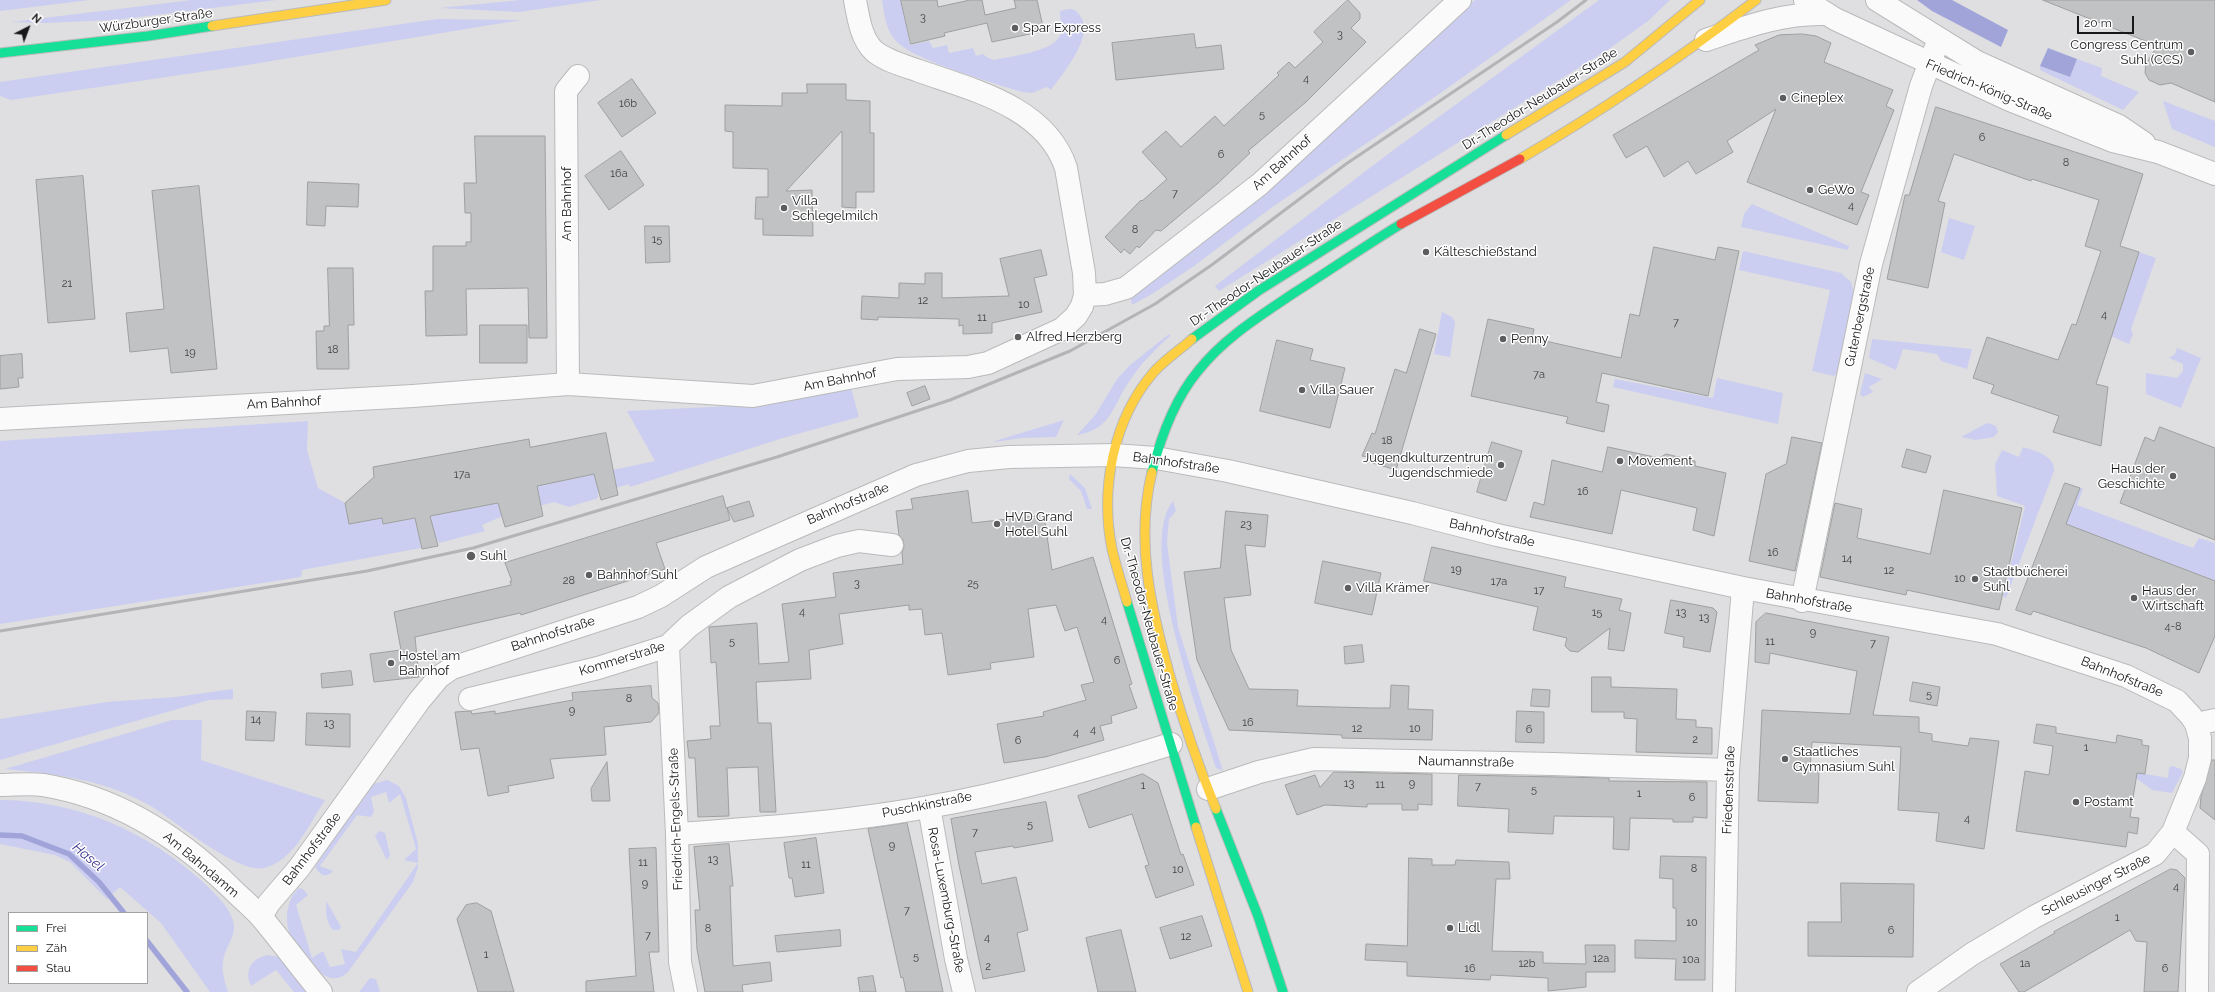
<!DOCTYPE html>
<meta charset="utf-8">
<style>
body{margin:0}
#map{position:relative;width:2215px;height:992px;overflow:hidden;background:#dfdfe1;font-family:Raleway,sans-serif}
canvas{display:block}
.legend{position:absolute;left:8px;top:912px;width:140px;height:72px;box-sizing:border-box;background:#fff;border:1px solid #a2a2a3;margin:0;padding:5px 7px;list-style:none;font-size:12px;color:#171719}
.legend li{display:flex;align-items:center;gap:8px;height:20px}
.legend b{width:20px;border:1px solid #a2a2a3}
.north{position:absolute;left:8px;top:8px;width:40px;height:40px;-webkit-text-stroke:3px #fff;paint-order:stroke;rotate:42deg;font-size:11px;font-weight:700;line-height:16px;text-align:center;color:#171719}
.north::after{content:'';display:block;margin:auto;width:14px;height:18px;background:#171719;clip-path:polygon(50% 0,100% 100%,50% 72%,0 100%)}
.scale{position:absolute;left:2077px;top:16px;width:57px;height:18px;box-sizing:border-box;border:2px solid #171719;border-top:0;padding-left:5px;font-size:12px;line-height:14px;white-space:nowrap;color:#171719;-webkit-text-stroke:3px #fff;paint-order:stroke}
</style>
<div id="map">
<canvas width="2215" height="992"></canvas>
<ul class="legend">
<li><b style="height:5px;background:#16e098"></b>Frei</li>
<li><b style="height:5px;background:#ffcf43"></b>Zäh</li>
<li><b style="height:5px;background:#f24e42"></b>Stau</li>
</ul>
<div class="north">N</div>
<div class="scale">20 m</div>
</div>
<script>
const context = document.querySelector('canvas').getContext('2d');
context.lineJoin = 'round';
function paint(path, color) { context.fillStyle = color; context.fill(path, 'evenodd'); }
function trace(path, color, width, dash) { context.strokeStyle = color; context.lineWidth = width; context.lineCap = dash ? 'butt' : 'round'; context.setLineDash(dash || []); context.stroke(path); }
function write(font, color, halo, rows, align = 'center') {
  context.font = font + ' Raleway,sans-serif'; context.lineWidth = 3; context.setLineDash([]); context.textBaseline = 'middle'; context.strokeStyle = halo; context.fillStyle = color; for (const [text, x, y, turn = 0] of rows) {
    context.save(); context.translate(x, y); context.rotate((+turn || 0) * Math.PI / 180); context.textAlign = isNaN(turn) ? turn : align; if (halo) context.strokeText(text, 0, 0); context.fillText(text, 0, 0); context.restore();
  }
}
paint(new Path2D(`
 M0 0H90L0 11Z
 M192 0H277L115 20 43 23 11 22Z
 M521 0H601L519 12 439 8Z
 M882 0H901L910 45 929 41 933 48 947 45 949 53 973 48 976 56 983 54 988 58 994 60C1011 56 1056 52 1061 33 1062 26 1060 18 1060 11 1070 8 1075 7 1081 17 1094 37 1063 73 1051 90L1047 87 1032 93 1022 92C994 83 916 61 897 42 886 31 884 15 882 0Z
 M1475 0H1571L1442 92 1271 208 1194 266 1152 294 1132 305 1130 295C1256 210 1359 97 1475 0Z
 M1599 0H1670L1648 21 1609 49 1219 291 1215 286 1388 154Z
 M437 19 521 20 241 66 11 100 0 96V82Z
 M2077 59 2102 68 2101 76 2139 92 2123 110 2040 70V66L2070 77Z
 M2163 101 2215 121V147L2172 129Z
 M1752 204 1849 246 1848 250 1741 227 1744 214Z
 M1949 218 1975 226 1964 260 1941 252Z
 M1743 251 1841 273 1851 282 1854 293 1837 374 1834 376 1812 371 1830 290 1739 270Z
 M2139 252 2156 258 2131 329 2133 334 2129 344 2111 336Z
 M1442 312 1452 317 1455 322 1450 357 1434 354Z
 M1169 334 1170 336C1157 348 1143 361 1133 376 1113 402 1114 429 1077 435L1096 414 1117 379 1130 365Z
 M1872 339 1972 349 1967 369 1941 361 1937 354 1903 349 1896 370 1869 358Z
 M2177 348 2201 358 2181 408 2146 394V373L2177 378 2183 371V364L2169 358 2175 354Z
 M1865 373 1882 379 1869 387 1873 392 1863 397 1860 394Z
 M1717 378 1783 393 1778 424 1613 387 1615 379 1713 398Z
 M851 388 859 417 783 438 630 487 629 484 598 493V498L569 507 554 502 503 516 482 525 485 531 439 543 437 539 420 543 421 548 302 570 301 577 0 624V441L308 421 307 450 318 488 345 503 349 523 382 518 383 524 539 496 537 486 655 461 627 411 752 405Z
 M1064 420 1056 437 1021 438 995 442V441Z
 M1987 423 1996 426 1998 432 1994 437 1976 440 1961 437Z
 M2023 447C2035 451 2055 455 2054 471L2006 598 2003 596 2025 506 1997 496 1995 464 2002 450 2019 457Z
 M1070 474 1085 488 1092 509H1087L1081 491 1069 479Z
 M2080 487 2083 489 2077 505 2193 548 2199 538 2215 543V581L2066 524Z
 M1173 501 1176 511 1169 519 1167 543 1178 627 1223 771 1216 768C1199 715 1136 545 1173 501Z
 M233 689V699L209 700 0 760V719L107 702 175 697Z
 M172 720H202L201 760 325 800C309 824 294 861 264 868 239 874 177 823 154 808 108 780 57 774 5 769Z
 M2172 766 2181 769 2183 772 2172 793 2152 790 2132 775 2133 772 2168 778 2169 768Z
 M387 780 399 786 406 798 418 844V867L413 882 348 972C330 989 315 968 304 954 300 949 295 943 291 937 284 922 286 899 299 888L303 889 308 895 296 905 312 958 323 951 330 967 345 964 341 949 356 952 418 863 404 860 416 849 400 794 389 803 386 792 371 797 374 811 371 817 357 815 320 866 333 871C326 879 320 875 315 867L370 785Z
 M0 800C76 800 146 831 202 881 214 893 231 907 234 925 235 936 228 944 225 953 220 967 224 979 228 992H210L161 923 120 887 107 899 70 862 55 855 0 844Z
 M379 831 385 833 390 855 387 860 375 836Z
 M327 902 341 927 339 930H333C327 924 324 910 327 902Z
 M268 955 279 957 308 992H294L276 970 251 986C244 971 251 958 268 955Z
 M370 978 376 979 380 992H359Z`), '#cbcef0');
paint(new Path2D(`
 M1917 0H1952L2008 30 2001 47 1932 11Z
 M2048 48 2077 59 2070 77 2040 66Z`), '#a0a4d9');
trace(new Path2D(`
 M0 835 22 836 69 854 99 882 124 913
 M147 941 187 992`), '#a0a4d9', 5.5);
const building = new Path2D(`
 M901 0H937L938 7 970 0H982L985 15 1016 8 1014 0H1037L1044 31 992 42 987 23 944 33 945 36 911 44Z
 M1348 0 1360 13V19L1351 28 1366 42 1306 102 1248 151 1250 153 1217 184 1161 231 1156 230 1139 248 1137 246 1130 254 1124 249 1121 253 1105 237 1141 200 1142 201 1167 179 1142 152 1166 131 1181 147 1215 116 1224 126 1279 75 1277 73 1289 62 1295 68 1323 42 1314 32Z
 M2043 0H2215V102L2171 83 2160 85 2149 80 2145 73 2146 64 2157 46Z
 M1194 34 1196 48 1221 45 1224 69 1116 80 1112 43Z
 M1802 34 1816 36 1831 43 1824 62 1893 90 1886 106 1894 110 1861 192 1869 195 1857 225 1747 182 1776 109 1727 141 1733 152 1696 174 1688 161 1664 177 1647 146 1626 158 1613 135 1759 50 1755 45 1779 35Z
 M632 79 656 113 622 137 598 103Z
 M807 84H846V100L870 101V133H874V192H856V208L842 207V131L786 191 812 190 813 236 763 235V219H755L756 197H768V169L733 168V132L725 131V105L782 106V93H807Z
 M1936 107 2143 174 2120 246 2139 252 2096 384 2108 387 2101 446 2053 432 2059 416 1991 393 1994 385 1973 378 1987 337 2058 360 2072 324 2076 325 2101 251 2085 246 2099 200 2032 179 2031 181 1954 154 1938 201 1945 203 1928 288 1887 279 1905 195H1909Z
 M475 136H545L547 338H529L528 288 466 289 467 335 426 336 425 291H433V246H466V242H471V213H465L464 183H476Z
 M621 151 644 185 609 210 585 176Z
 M83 176 95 319 48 323 36 180Z
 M308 182 359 184 358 207 326 206 325 226 307 225Z
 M199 186 217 369 171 373 168 348 130 352 126 313 164 309 152 191Z
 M645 226H669L670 262 646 263Z
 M1654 247 1715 260 1718 247 1739 251 1708 396 1602 373 1596 402 1609 405 1604 432 1566 423 1568 417 1471 396 1488 319 1534 329 1532 338 1621 358 1630 314 1639 316Z
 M1041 250 1047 275 1034 278 1042 312 992 323V333L963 334V325L959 326V319L878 317V320L861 319 862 296 899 298V283L925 284V273H942V298L1009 296 1000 259Z
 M328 268H353L354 325H348L349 369H317L316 331H324V326H329Z
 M480 325H527V363H480Z
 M1420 329 1436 334 1396 470 1366 461 1367 457 1362 456 1372 433 1375 434 1395 369 1406 373Z
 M1277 340 1313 349 1310 360 1345 368 1330 428 1260 411Z
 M22 354 23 378H18L19 387 0 389V356Z
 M925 386 930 399 912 406 907 393Z
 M2160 427 2215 448V540L2120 503 2145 437 2154 441Z
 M606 433 618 495 601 500 594 474 537 486 543 516 505 527 498 503 430 516 438 546 422 549 415 518 383 524 382 518 349 524 345 503 374 477 373 467 529 439 530 447Z
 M1792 437 1822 443 1795 571 1749 561 1766 474 1786 464Z
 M1492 442 1522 451 1506 501 1477 492Z
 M1608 447 1659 458 1666 454 1695 461V466L1726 473 1714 536 1693 530 1697 508 1621 490 1612 534 1530 517 1534 502 1544 505 1552 460 1602 472Z
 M1907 449 1931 456 1926 473 1902 467Z
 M2065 483 2080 488 2066 524 2215 581V636L2199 673 2146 648 2033 611 2031 615 2016 610Z
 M1944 490 2022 508 1999 610 1907 590 1906 595 1820 577 1835 503 1862 509 1857 538 1930 554Z
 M968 491 972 523 1044 515 1052 570 1093 557 1132 684 1129 685 1137 708 1111 716 1112 723 1100 726 1104 740 1045 757 1004 763 997 724 1044 716 1043 712 1086 700 1081 685 1094 682 1077 627 1065 631 1056 605 1028 609 1034 657 990 663 991 669 948 675 942 633 925 635 922 609 909 610V605L839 614 843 644 809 650 811 679 756 682 758 723H771L776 812H760L758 767 727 768 729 816 698 817 695 758H689L687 741 711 739 710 726H720L716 662 711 663 709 627 757 623 759 664 789 662 782 604 836 597 833 573 903 564 902 553 904 546 903 540 899 535 896 511 913 509 911 499Z
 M723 496 726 508 749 501 754 516 734 522 727 508 730 520 656 543 665 569 521 615 520 613 415 637 419 677 374 682 370 654 401 650 394 612 511 585 510 581H512L505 563Z
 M1226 511 1268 515 1265 547 1245 545 1251 595 1224 598 1231 650 1249 689 1298 690 1297 706 1372 708H1390L1391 685 1409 686 1408 709 1433 710 1432 740 1342 738V735L1229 730 1197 660 1184 572 1220 568Z
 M1432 547 1566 577 1564 587 1622 599 1619 610 1631 613 1624 651 1608 649 1610 628 1578 652 1570 651 1565 646 1567 638 1533 630 1538 607 1424 581Z
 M1323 561 1381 573 1372 615 1315 603Z
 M1671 600 1713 608 1717 612 1710 652 1683 647 1684 637 1665 633Z
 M1766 613 1889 637 1873 715 1919 717V732L1932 734V741L1968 746 1970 738 1999 741 1984 849 1936 841 1939 813 1898 810 1901 747 1812 742 1810 770 1819 771 1818 803 1758 801 1762 710 1850 714 1857 671 1770 653 1769 664 1755 662 1756 622Z
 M1362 645 1364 662 1345 664 1344 647Z
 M351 671 353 685 322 688 321 674Z
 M1592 677H1611V687L1677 689 1676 719 1696 720V727L1712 728V754L1636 752 1637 719 1624 718V712H1592Z
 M1913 682 1940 687 1937 706 1910 701Z
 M651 686 652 698 658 703 659 713 651 722 604 727 606 755 550 759 554 778 508 786 509 792 488 796 479 748 461 750 455 712 471 711 472 714 495 711V714L573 700 572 693Z
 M1533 689 1550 690 1549 707 1531 706Z
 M247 711 276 712 274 741 246 740Z
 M1517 711 1544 712V743L1516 742Z
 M307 713 350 714V747L306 745Z
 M2037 724 2056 727V733L2116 743 2117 735 2142 740V745L2149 746 2145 774 2137 773 2130 817 2139 818 2137 834 2128 832 2126 847 2016 831 2025 771 2049 775 2053 746 2034 743Z
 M2212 760H2215V820L2200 808 2201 797Z
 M607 762 610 801H592L591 789Z
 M1334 772 1432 774V805L1418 804V810H1402V804H1367V807L1325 805 1297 815 1285 785 1315 775 1320 787Z
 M1143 774 1158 783 1181 855 1183 854 1194 885 1156 898 1145 866 1149 865 1132 814 1089 828 1078 796Z
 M1459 775 1609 778V781L1707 782V818L1693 817V822H1673V819L1630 818 1629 850 1613 849 1614 817 1554 816 1553 834 1508 832 1509 809 1458 806Z
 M1046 802 1053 841 1014 848 1013 846 975 852 982 884 1016 877 1028 930 1017 933 1025 971 983 979 959 865 951 819Z
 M907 823 916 863 943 992H906L903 977 901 978 868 829Z
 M816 838 824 893 795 897 792 878H789L784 843Z
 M729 844 733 886H730L733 966 770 962 772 981 742 985 743 992H705L697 949 695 910H700L694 847Z
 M656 848 659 952H649L654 992H586V981L636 976 629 849Z
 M1661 856 1706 857 1705 980H1675L1676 959 1635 958V940L1676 941V908H1673V879L1660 878Z
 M1409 858 1432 859V865H1455L1456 860 1509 862 1510 879H1496L1492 951 1543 952V963L1586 964 1585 945H1615V972H1586V987L1548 991V978L1491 975 1490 980 1407 976V962L1365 960 1366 944 1407 946Z
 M2171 869 2177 870 2185 878 2178 992H2144L2147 942 2136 941 2130 930 2024 992H2019L2000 964 2055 933 2054 932Z
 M1841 883 1914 884 1913 957 1808 956V922H1841Z
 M477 903 491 911 514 992H478L457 919 466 905Z
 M1202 916 1212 946 1170 959 1160 928Z
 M840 930 841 946 777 952 775 936Z
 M1121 930 1136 992H1098L1086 938Z
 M873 976 876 992H860L858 978Z`);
paint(building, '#c1c2c3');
trace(building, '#9e9f9f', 1);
const street = new Path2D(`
 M1805 0 1835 19 2010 100 2113 141 2158 152 2215 174
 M1877 0 1977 62 2119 126 2144 143
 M1706 40C1745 27 1783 13 1824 14
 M1085 295 1105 294 1126 288 1260 184 1460 0
 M568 384 566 91 578 76
 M0 419 413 396 568 384 753 396 897 369 968 367 988 363 1062 329 1076 316 1082 306 1085 295 1084 273 1066 168C1046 107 973 90 919 71 905 66 886 61 874 51 861 39 858 16 855 0
 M1802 601 1871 264 1921 86 1939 39
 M668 646 677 834 680 962 686 992
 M470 699 598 668 668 646 689 626 729 597 800 560 837 546 859 541 892 545
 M2196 724 2215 720
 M0 785C14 785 29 783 43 785 117 797 178 836 231 888 241 898 253 908 262 918 282 942 301 968 321 992
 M1208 789 1259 772 1314 759 1553 764 1728 770
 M929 807 956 959 964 992
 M2173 832 2198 854 2197 992
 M677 834C761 828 845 822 928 807 1010 793 1091 769 1171 744
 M261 917 269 903 299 868 419 701 439 677 452 668 638 607 661 596 706 567 916 475 968 461 1009 457 1113 455 1156 458 1228 471 1412 513 1497 535 1743 588 1997 634 2126 676 2177 701 2191 716 2196 724 2200 738V758L2195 778 2173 832 2155 854 2034 917 1972 954 1918 992
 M1724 992 1728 770 1743 588`);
const fast = new Path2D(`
 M0 53 148 36 212 26
 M1192 339 1258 291 1506 135
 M1152 472C1161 436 1174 400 1198 371 1224 338 1260 316 1294 293 1330 270 1365 246 1401 224
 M1127 602 1196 827
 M1216 809 1258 916 1283 992`);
const slow = new Path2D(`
 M212 26 386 0
 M1506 135 1625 62 1700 0
 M1520 159C1602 111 1680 58 1756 0
 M1152 472C1135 541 1151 609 1170 676 1183 721 1198 765 1216 809
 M1127 602C1122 584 1116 567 1112 549 1100 489 1113 420 1153 373 1164 360 1180 350 1192 339
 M1196 827 1248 992`);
const jam = new Path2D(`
 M1401 224 1520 159`);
trace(street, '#bababb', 24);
trace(fast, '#bababb', 11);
trace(slow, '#bababb', 11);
trace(jam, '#bababb', 11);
trace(street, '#fafafa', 22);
trace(fast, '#16e098', 9);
trace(slow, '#ffcf43', 9);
trace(jam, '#f24e42', 9);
trace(new Path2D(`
 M0 631 367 571 473 548 777 457 950 400 1070 351 1155 304 1213 264 1346 164 1557 22 1586 0`), '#b4b4b6', 3);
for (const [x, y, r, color] of [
 [1015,28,4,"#5d5d5f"],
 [2191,52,4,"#5d5d5f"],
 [1783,98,4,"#5d5d5f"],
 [1810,190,4,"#5d5d5f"],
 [784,208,4,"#5d5d5f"],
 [1426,252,4,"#5d5d5f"],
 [1018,337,4,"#5d5d5f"],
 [1503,339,4,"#5d5d5f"],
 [1302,390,4,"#5d5d5f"],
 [1620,461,4,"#5d5d5f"],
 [1501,465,4,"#5d5d5f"],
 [2173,476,4,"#5d5d5f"],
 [997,524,4,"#5d5d5f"],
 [471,556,5,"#5d5d5f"],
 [589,575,4,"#5d5d5f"],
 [1975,579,4,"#5d5d5f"],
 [1348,588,4,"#5d5d5f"],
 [2134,598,4,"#5d5d5f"],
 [391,663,4,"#5d5d5f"],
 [1785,759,4,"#5d5d5f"],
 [2076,802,4,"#5d5d5f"],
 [1450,928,4,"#5d5d5f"]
]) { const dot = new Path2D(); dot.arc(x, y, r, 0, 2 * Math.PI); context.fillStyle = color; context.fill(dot); trace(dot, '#fff', 1.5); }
write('11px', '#424244', null, [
 ["3",923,18],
 ["3",1340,35],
 ["4",1306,79],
 ["16b",628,104],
 ["5",1262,115],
 ["6",1982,138],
 ["6",1221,155],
 ["8",2066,163],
 ["16a",619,174],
 ["7",1175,194],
 ["4",1851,206],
 ["8",1135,230],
 ["15",657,240],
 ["21",67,284],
 ["12",923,301],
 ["10",1024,305],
 ["4",2104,315],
 ["11",982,318],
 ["7",1676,323],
 ["18",333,350],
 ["19",190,353],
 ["7a",1539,375],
 ["18",1387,441],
 ["17a",462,475],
 ["16",1583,492],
 ["23",1246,525],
 ["16",1773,553],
 ["14",1847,559],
 ["19",1456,570],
 ["12",1889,571],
 ["10",1960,579],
 ["28",569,581],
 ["17a",1499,582],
 ["3",857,584],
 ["25",973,584],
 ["17",1539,591],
 ["4",802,612],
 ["15",1597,613],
 ["13",1681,613],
 ["13",1704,618],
 ["4",1104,620],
 ["4-8",2173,627],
 ["9",1813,633],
 ["5",732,642],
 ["11",1770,642],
 ["7",1873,644],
 ["6",1117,661],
 ["5",1929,695],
 ["8",629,699],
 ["9",572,711],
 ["14",256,720],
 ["16",1248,723],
 ["13",329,724],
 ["12",1357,729],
 ["10",1415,729],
 ["4",1093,730],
 ["6",1529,730],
 ["4",1076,733],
 ["2",1695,740],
 ["6",1018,741],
 ["1",2086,748],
 ["13",1349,784],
 ["9",1412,784],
 ["11",1380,785],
 ["1",1143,786],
 ["7",1478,787],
 ["5",1534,790],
 ["1",1639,794],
 ["6",1692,798],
 ["4",1967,819],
 ["5",1030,825],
 ["7",975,833],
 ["9",892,846],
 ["13",713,860],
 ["11",643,863],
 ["11",806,865],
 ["8",1694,869],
 ["10",1178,870],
 ["9",645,884],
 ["4",2176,887],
 ["7",907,911],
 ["1",2117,918],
 ["10",1692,923],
 ["8",708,929],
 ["6",1891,931],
 ["7",648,936],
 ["12",1186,937],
 ["4",987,938],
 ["1",486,955],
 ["5",916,957],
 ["12a",1601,959],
 ["10a",1691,960],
 ["12b",1527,964],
 ["1a",2025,964],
 ["2",988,967],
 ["16",1470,969],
 ["6",2165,969]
]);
write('13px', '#171719', '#fff', [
 ["Würzburger Straße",156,21,-8],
 ["Friedrich-König-Straße",1989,90,23],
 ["Dr.-Theodor-Neubauer-Straße",1540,99,-32],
 ["Am Bahnhof",1282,163,-42],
 ["Am Bahnhof",567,204,-90],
 ["Dr.-Theodor-Neubauer-Straße",1266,273,-34],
 ["Gutenbergstraße",1860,317,-78],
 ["Am Bahnhof",840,380,-11],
 ["Am Bahnhof",284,403,-3],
 ["Bahnhofstraße",1176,463,8],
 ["Bahnhofstraße",848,504,-23],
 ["Bahnhofstraße",1492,533,13],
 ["Bahnhofstraße",1809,601,10],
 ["Dr.-Theodor-Neubauer-Straße",1149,624,74],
 ["Bahnhofstraße",553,634,-18],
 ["Kommerstraße",622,659,-17],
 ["Bahnhofstraße",2122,677,22],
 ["Naumannstraße",1466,762,1],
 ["Friedensstraße",1729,790,-88],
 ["Puschkinstraße",927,805,-11],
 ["Friedrich-Engels-Straße",676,819,-92],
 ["Bahnhofstraße",312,849,-53],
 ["Am Bahndamm",201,865,40],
 ["Schleusinger Straße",2096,885,-27],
 ["Rosa-Luxemburg-Straße",946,900,79]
]);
write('13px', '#171719', '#fff', [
 ["Spar Express",1023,28],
 ["Congress Centrum",2183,45,"right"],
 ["Suhl (CCS)",2183,60,"right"],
 ["Cineplex",1791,98],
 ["GeWo",1818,190],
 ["Villa",792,201],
 ["Schlegelmilch",792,216],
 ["Kälteschießstand",1434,252],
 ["Alfred Herzberg",1026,337],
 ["Penny",1511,339],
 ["Villa Sauer",1310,390],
 ["Jugendkulturzentrum",1493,458,"right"],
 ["Jugendschmiede",1493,473,"right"],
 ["Movement",1628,461],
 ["Haus der",2165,469,"right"],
 ["Geschichte",2165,484,"right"],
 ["HVD Grand",1005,517],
 ["Hotel Suhl",1005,532],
 ["Suhl",480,556],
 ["Stadtbücherei",1983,572],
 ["Suhl",1983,587],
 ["Bahnhof Suhl",597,575],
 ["Villa Krämer",1356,588],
 ["Haus der",2142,591],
 ["Wirtschaft",2142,606],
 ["Hostel am",399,656],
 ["Bahnhof",399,671],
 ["Staatliches",1793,752],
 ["Gymnasium Suhl",1793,767],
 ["Postamt",2084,802],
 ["Lidl",1458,928]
], 'left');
write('italic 14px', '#37308a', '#fff', [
 ["Hasel",88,857,40]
]);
</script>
